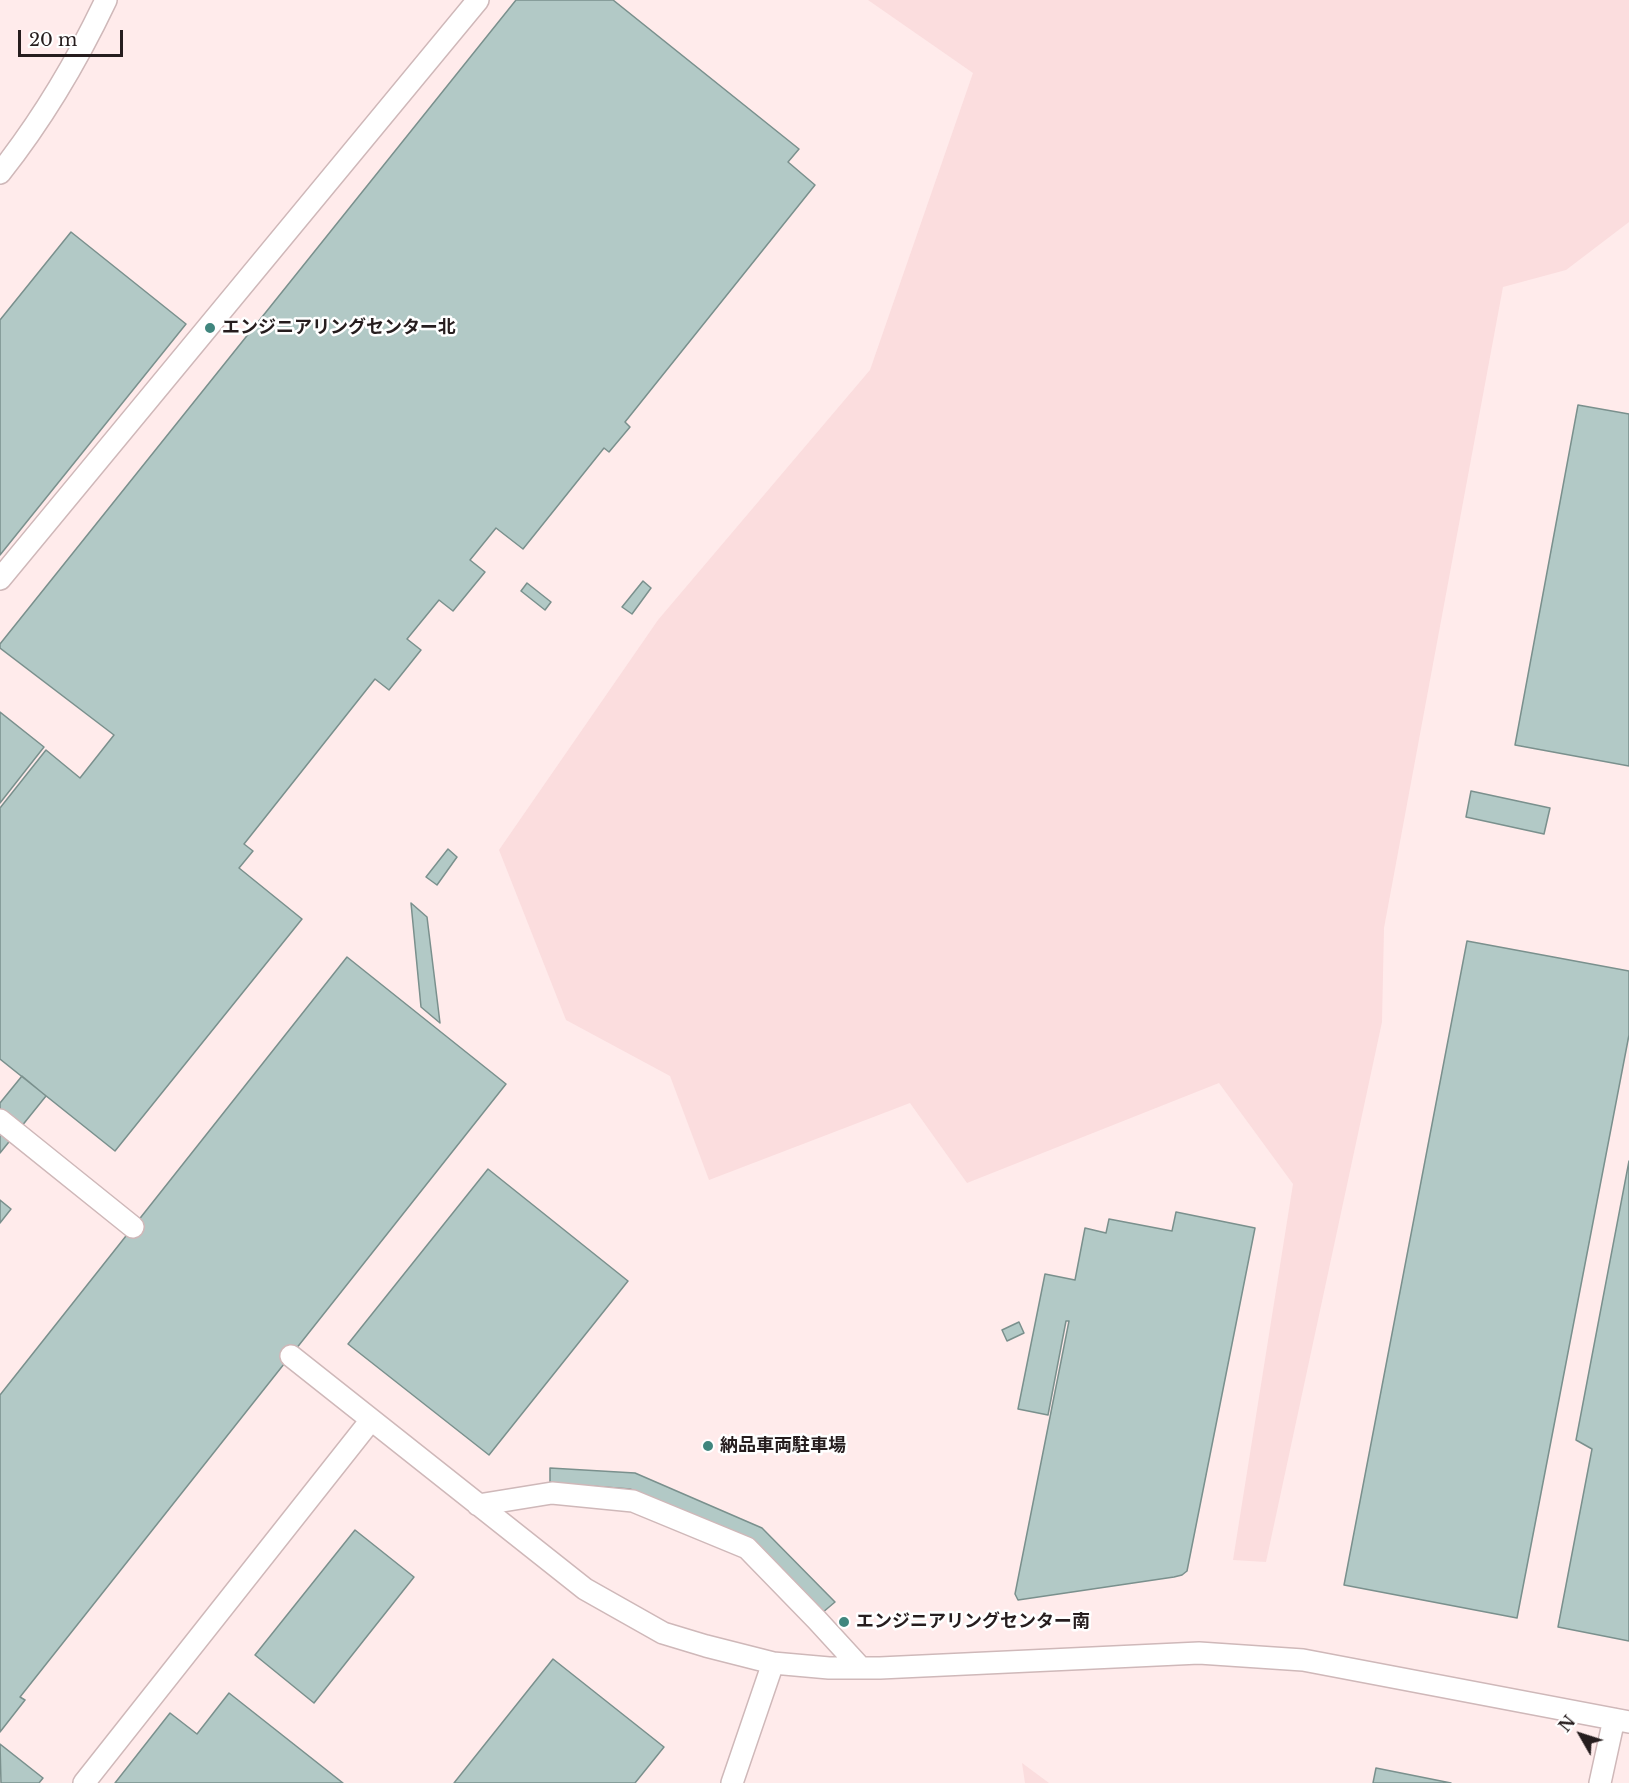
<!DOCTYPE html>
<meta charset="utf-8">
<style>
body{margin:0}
#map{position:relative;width:1629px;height:1783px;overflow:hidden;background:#fcf7f7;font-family:"Libre Baskerville",serif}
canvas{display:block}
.north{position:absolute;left:1551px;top:1705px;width:60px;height:60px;-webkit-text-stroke:4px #fff;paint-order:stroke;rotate:309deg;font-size:16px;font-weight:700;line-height:24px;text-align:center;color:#261d1e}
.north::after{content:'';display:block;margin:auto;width:21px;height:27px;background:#261d1e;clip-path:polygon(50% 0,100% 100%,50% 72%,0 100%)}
.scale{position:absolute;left:18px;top:30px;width:105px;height:27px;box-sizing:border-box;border:3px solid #261d1e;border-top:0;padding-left:8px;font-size:18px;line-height:21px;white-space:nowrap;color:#261d1e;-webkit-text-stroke:4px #fff;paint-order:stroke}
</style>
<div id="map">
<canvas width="1629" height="1783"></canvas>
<div class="north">N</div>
<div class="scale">20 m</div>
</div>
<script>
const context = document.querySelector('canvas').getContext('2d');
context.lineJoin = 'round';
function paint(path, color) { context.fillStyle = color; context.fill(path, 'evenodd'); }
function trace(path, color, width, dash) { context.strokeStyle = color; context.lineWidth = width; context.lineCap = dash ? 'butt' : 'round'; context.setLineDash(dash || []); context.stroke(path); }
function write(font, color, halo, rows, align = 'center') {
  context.font = font + ' "Libre Baskerville","Noto Sans JP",serif'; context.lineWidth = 5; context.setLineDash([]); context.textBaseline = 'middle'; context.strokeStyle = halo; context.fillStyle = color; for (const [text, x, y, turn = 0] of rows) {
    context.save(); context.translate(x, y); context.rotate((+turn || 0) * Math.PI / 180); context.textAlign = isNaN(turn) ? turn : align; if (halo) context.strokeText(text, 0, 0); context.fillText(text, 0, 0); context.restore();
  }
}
paint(new Path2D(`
 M0 0H1629V1783H0Z`), '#ffebeb');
paint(new Path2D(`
 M868 0H1629V222L1566 270 1503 287 1384 928 1382 1022 1266 1562 1233 1560 1293 1184 1219 1083 967 1183 910 1103 709 1180 670 1076 566 1020 499 850 658 620 870 370 973 73Z
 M1022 1763 1049 1783H1025Z`), '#fbddde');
const building = new Path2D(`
 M516 0H613L799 149 788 162 815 185 625 422 630 427 609 452 604 448 523 549 496 528 470 560 485 572 453 611 439 600 407 639 421 650 389 690 375 679 244 844 253 851 239 868 302 919 115 1151 0 1059V808L46 750 80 778 114 735 0 648V644Z
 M71 232 186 324 0 555V320Z
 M1578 405 1629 414V766L1515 745Z
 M643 581 651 588 632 614 622 607Z
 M527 583 551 602 545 610 521 591Z
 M0 712 44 747 0 803Z
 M1471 791 1550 808 1544 834 1466 817Z
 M448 849 457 857 437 885 426 877Z
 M411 903 427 917 440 1023 421 1007Z
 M1467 941 1629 971V1035L1517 1618 1344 1585Z
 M347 957 506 1084 20 1697 25 1700 0 1732V1395Z
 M22 1076 46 1096 0 1153V1103Z
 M1629 1161V1641L1558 1627 1592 1449 1576 1440Z
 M488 1169 628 1281 489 1455 348 1344Z
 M0 1200 11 1209 0 1223Z
 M1176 1212 1255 1228 1187 1571 1182 1575 1174 1577 1018 1600 1015 1594 1069 1321H1066L1048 1415 1018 1409 1045 1274 1075 1280 1085 1228 1106 1233 1109 1219 1172 1231Z
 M1019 1322 1024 1333 1007 1341 1002 1330Z
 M550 1468 635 1473 762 1528 835 1602 822 1613 751 1540 630 1489 550 1483Z
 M355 1530 414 1577 314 1703 255 1655Z
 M553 1659 664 1747 635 1783H454Z
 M229 1693 343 1783H115L170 1713 197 1734Z
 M0 1744 43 1778 39 1783H1Z
 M1376 1768 1451 1783H1373Z`);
paint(building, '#b2c9c6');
trace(building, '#7a908d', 1.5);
const service = new Path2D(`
 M0 173C42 120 77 61 106 0
 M0 579 478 0
 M0 1120 133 1227
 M291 1356 585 1589 663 1633 706 1646 773 1663 829 1668H880L1199 1653 1303 1660 1629 1722
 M478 1505 552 1493 633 1501 747 1548 817 1620 861 1668
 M84 1783 371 1420
 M732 1783 773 1663
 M1600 1783 1614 1719`);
trace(service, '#cfb8b9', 24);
trace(service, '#fff', 21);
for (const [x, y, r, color] of [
 [210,328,6,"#40867e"],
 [708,1446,6,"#40867e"],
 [844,1622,6,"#40867e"]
]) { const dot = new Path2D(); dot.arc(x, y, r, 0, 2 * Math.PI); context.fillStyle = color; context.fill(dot); trace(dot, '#fff', 2); }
write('bold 18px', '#261d1e', '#fff', [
 ["エンジニアリングセンター北",222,328],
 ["納品車両駐車場",720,1446],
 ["エンジニアリングセンター南",856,1622]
], 'left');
</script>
